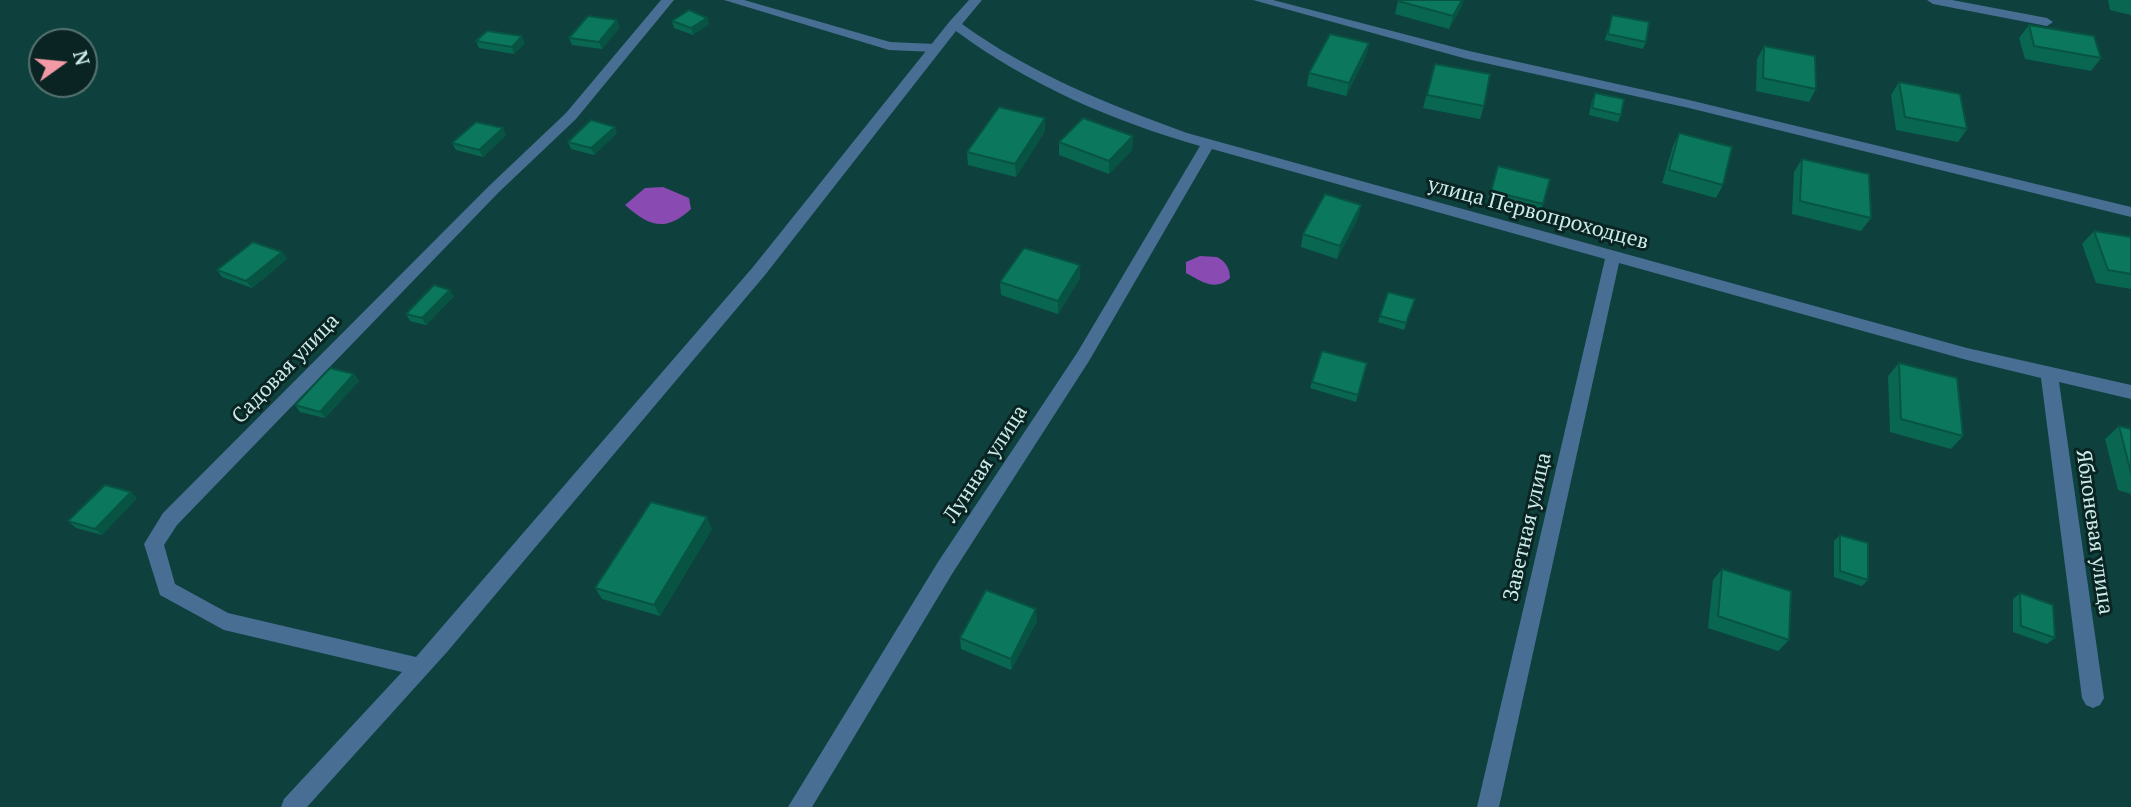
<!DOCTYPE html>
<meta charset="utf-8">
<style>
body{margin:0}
#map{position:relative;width:2131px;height:807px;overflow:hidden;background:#0e403d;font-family:"PT Serif",serif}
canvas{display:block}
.north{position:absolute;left:28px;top:28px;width:70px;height:70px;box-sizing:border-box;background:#092422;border:2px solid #577471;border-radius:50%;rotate:75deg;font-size:19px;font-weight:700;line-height:28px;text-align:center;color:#ccebe8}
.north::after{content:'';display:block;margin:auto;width:24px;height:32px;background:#f39aa7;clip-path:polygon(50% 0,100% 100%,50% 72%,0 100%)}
</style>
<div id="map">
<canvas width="2131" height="807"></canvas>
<div class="north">N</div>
</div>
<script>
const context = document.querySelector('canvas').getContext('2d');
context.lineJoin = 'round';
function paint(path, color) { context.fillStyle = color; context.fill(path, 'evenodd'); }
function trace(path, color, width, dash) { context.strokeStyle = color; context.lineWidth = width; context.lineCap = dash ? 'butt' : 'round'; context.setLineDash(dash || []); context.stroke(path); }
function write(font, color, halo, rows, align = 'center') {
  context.font = font + ' "PT Serif",serif'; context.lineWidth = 6; context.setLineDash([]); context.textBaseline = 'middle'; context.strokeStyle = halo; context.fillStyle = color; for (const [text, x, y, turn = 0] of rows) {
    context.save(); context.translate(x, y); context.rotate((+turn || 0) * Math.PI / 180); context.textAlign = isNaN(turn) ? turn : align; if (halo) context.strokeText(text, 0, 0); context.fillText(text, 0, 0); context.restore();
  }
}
paint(new Path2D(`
 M663 187 689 198 691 209C665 233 649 226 625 205L645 188Z
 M1217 257C1225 261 1230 268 1230 278 1215 292 1201 281 1186 273V262L1200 256Z`), '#894ab2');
paint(new Path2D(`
 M724 0H744L890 42 935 44 942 48 935 52 889 50Z
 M1927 0H1952L2047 18 2053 22 2047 26 1933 4Z`), '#496e94');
paint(new Path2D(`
 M661 0H674L576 119 499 192 177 525 164 545 175 584 228 613 416 657 753 267 950 21 969 0H982L962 24C1031 74 1108 104 1187 133L1967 348 2131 385V399L2059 382 2104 698 2100 705 2093 708 2086 705 2082 698 2041 378 1967 360 1619 263 1499 807H1477L1605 259 1212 149 1089 361 952 574 812 807H788L938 562 1077 353 1200 146C1115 122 1027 84 956 31L765 275 447 652 307 807H281L284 799 402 672 224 630 160 595 144 544 163 513 489 186 566 113Z
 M1253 0H1273L1469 51 1689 100 2131 207V217L1689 108 1467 59Z`), '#496e94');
paint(new Path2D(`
 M2108 0H2131V15L2110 10Z
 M1398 1 1462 6 1449 29 1395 14Z
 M1612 15 1646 42 1643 49 1605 40Z
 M707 18 709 24 693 35 674 28 672 21Z
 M2029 25 2101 58 2091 71 2025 59 2019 38Z
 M620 27 602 49 572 45 569 38Z
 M476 41 525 43 514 54 479 48Z
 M1369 43 1366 56 1346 96 1307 86 1309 73Z
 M1764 46 1816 89 1809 102 1756 91 1757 59Z
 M1435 64 1484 106 1480 119 1423 108Z
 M1899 82 1967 129 1958 142 1896 130 1891 95Z
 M1595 93 1621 115 1618 122 1589 115 1592 100Z
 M1045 118V131L1016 177 968 165 967 152Z
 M617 133 594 155 571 149 568 142Z
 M1679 133 1723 185 1716 198 1662 183 1673 146Z
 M506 135 483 157 456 150 452 143Z
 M1133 136 1132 150 1109 174 1059 155V142Z
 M1802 159 1871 218 1861 231 1792 214 1794 172Z
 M1498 166 1543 204 1541 211 1488 198Z
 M1361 205 1358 218 1337 259 1301 247 1303 234Z
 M2094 231 2131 237V289L2096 283 2082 244Z
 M282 252 287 259 252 288 222 277 217 270Z
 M1080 265V278L1058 314 1001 295 1000 282Z
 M1388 292 1415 299 1404 330 1378 322Z
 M454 296 426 325 410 321 406 314Z
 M1367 363 1356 402 1310 388 1312 382Z
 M1899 363 1963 436 1951 449 1890 432 1888 376Z
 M354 374 359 381 325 418 300 412 295 405Z
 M2119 426 2131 429V494L2118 490 2105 439Z
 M137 498 102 535 76 528 68 521Z
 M712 529 660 616 602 599 595 588Z
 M1840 535 1868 580 1862 586 1834 577V541Z
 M1722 569 1789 640 1778 651 1708 628 1713 580Z
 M2020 593 2055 638 2047 644 2013 632V599Z
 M1037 621 1011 670 961 649 960 638Z`), '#096751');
paint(new Path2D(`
 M1462 0H1464L1462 6 1449 29 1453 16Z
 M707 18 709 24 693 35 691 28Z
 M617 20 620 27 602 49 599 42Z
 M522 36 525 43 514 54 512 47Z
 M1369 43 1366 56 1346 96 1349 83Z
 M1045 118V131L1016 177 1015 164Z
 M615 127 617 133 594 155 591 148Z
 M503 128 506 135 483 157 479 150Z
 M1133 136 1132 150 1109 174V161Z
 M1361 205 1358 218 1337 259 1340 246Z
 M282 252 287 259 252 288 246 281Z
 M1080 265V278L1058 314V301Z
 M450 290 454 296 426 325 422 318Z
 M354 374 359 381 325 418 320 412Z
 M131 492 137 498 102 535 95 529Z
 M707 517 712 529 660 616 654 605Z
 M1036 609 1037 621 1011 670V659Z`), '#085442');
const building = new Path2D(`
 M1399 0H1462L1453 16 1398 1Z
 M689 10 707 18 691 28 672 21Z
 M1612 15 1649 22 1646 42 1608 34Z
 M588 16 617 20 599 42 569 38Z
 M2029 25 2094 36 2101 58 2034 46Z
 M487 31 522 36 512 47 476 41Z
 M1330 34 1369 43 1349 83 1309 73Z
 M1764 46 1815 56 1816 89 1763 78Z
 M1435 64 1490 74 1484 106 1427 95Z
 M1899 82 1960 94 1967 129 1905 117Z
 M1595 93 1624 99 1621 115 1592 108Z
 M999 107 1045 118 1015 164 967 152Z
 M1083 118 1133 136 1109 161 1059 142Z
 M591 120 615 127 591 148 568 142Z
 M476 122 503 128 479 150 452 143Z
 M1679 133 1732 147 1723 185 1669 170Z
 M1802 159 1869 174 1871 218 1800 201Z
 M1498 166 1550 179 1543 204 1491 191Z
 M1325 194 1361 205 1340 246 1303 234Z
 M2094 231 2131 237V274L2108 270Z
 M253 242 282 252 246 281 217 270Z
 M1024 248 1080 265 1058 301 1000 282Z
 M434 285 450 290 422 318 406 314Z
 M1388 292 1415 299 1406 323 1380 316Z
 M1322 351 1367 363 1358 395 1312 382Z
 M1899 363 1957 378 1963 436 1901 419Z
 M330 368 354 374 320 412 295 405Z
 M2119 426 2131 429V473Z
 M105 485 131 492 95 529 68 521Z
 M651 502 707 517 654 605 595 588Z
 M1840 535 1868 543V580L1840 571Z
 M1722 569 1791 591 1789 640 1718 616Z
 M986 590 1036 609 1011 659 960 638Z
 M2020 593 2053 605 2055 638 2021 626Z`);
paint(building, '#0b785e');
trace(building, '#085442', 2);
write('21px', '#ccebe8', '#092422', [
 ["улица Первопроходцев",1538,214,15],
 ["Садовая улица",286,369,-46],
 ["Лунная улица",986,464,-57],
 ["Заветная улица",1528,527,-77],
 ["Яблоневая улица",2094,532,82]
]);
</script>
